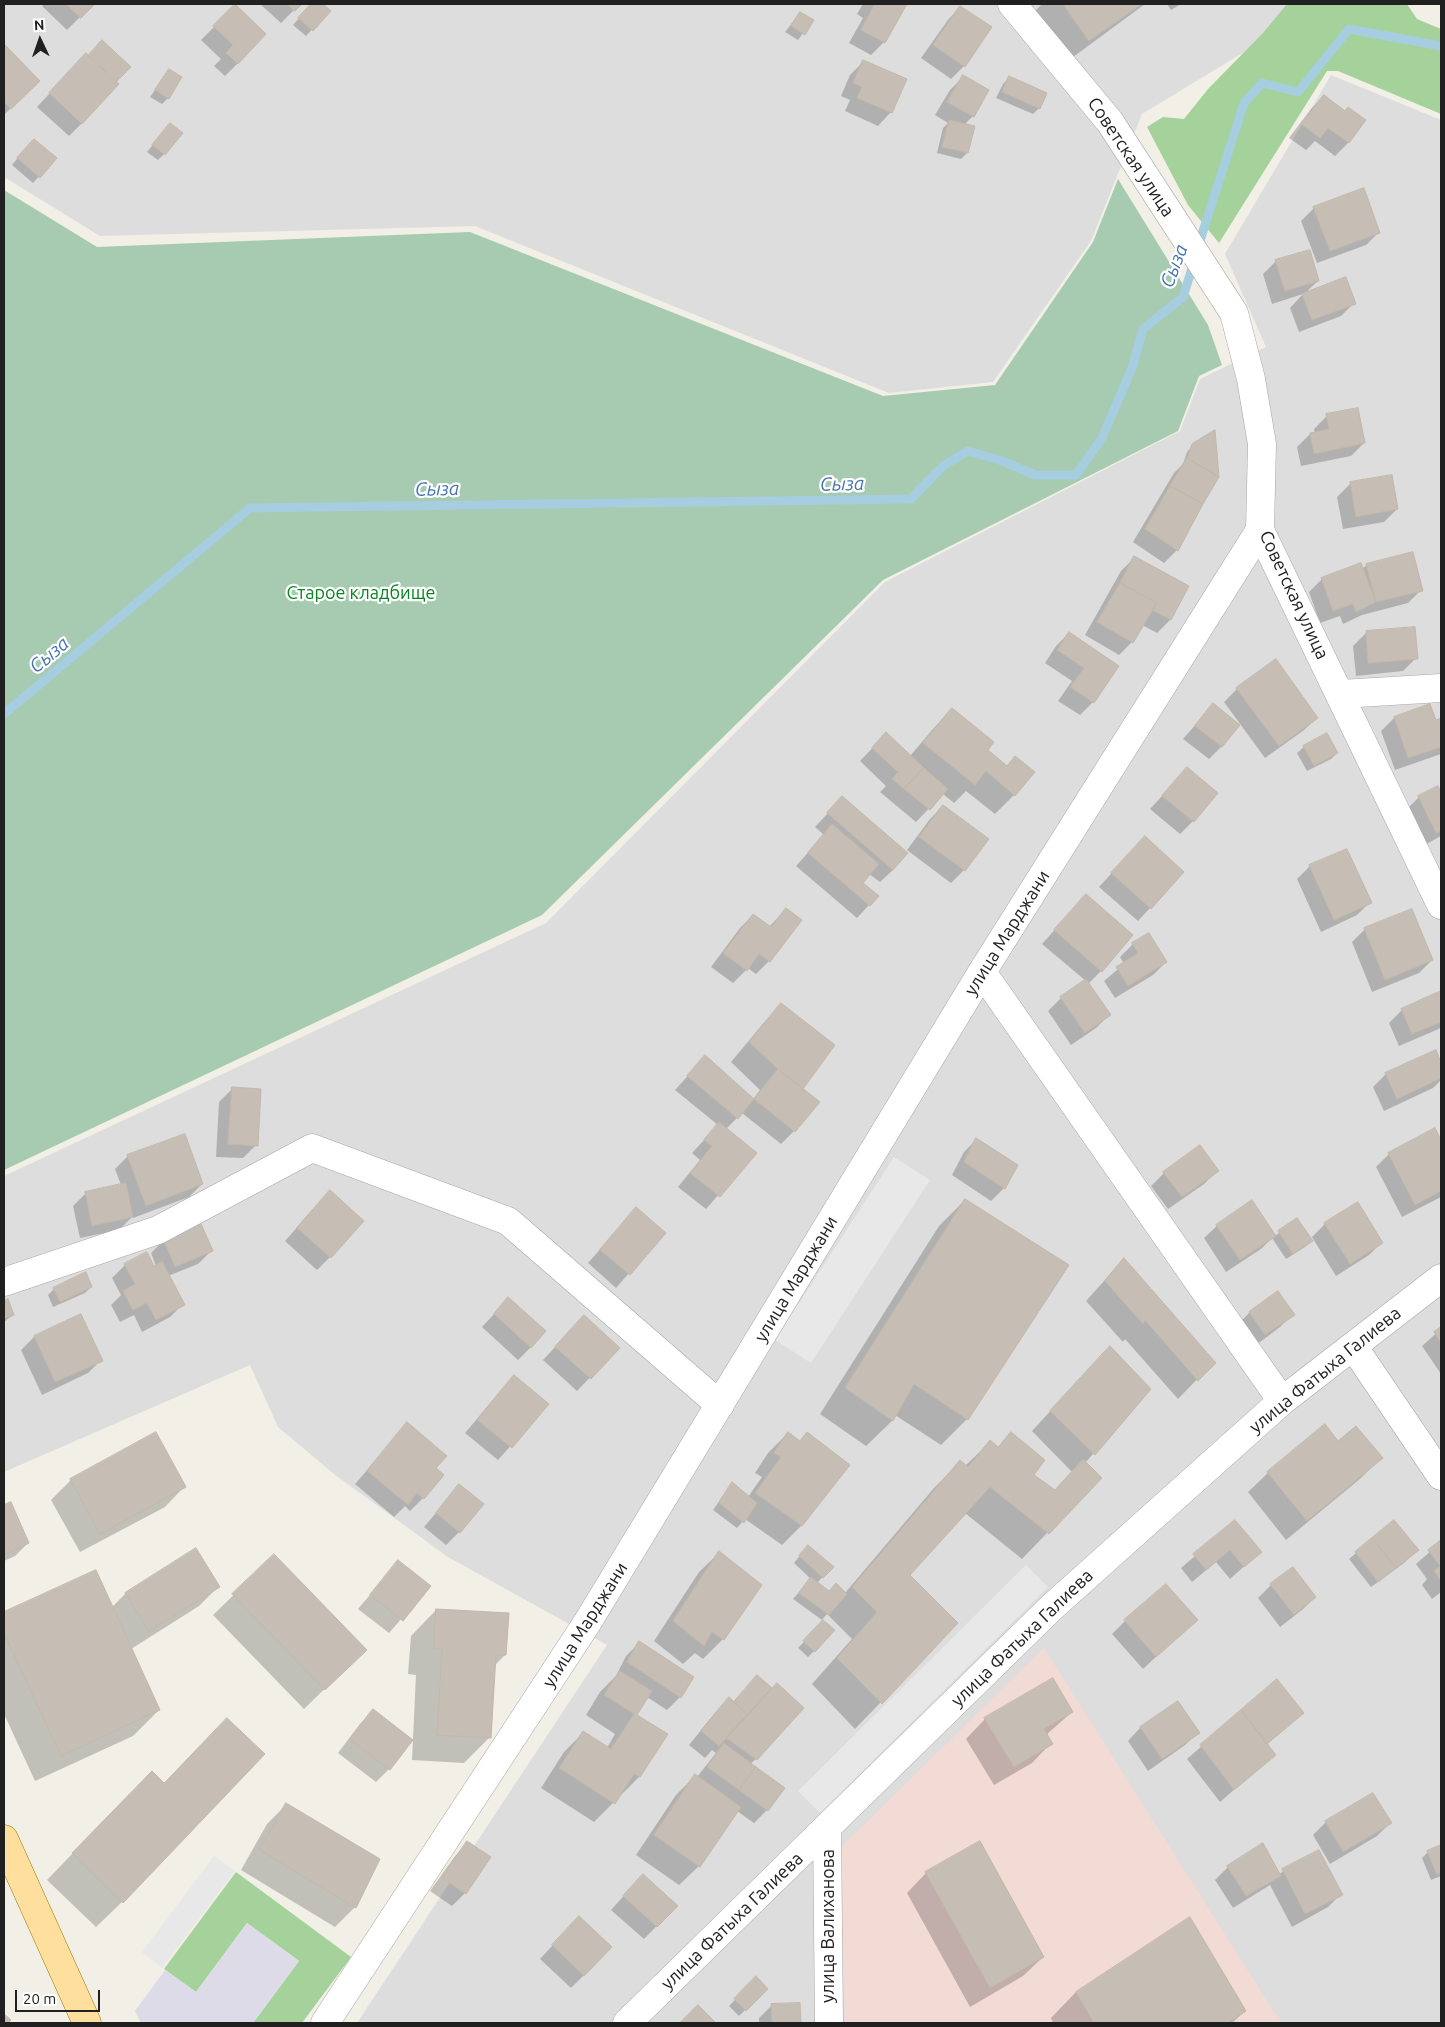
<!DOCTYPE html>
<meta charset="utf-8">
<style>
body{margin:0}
#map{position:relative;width:1445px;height:2027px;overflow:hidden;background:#f1efe6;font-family:Ubuntu,sans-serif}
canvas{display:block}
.frame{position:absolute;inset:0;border:5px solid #202020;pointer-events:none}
.north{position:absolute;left:15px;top:15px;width:50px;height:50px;-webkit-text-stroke:4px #fff;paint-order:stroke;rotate:357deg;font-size:14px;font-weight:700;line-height:20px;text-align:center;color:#202020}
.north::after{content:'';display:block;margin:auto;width:18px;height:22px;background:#202020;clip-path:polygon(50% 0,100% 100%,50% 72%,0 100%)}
.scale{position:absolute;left:15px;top:1990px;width:85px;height:22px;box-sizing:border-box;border:2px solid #202020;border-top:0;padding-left:6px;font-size:15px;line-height:18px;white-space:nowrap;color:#202020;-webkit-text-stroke:4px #fff;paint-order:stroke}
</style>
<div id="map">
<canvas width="1445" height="2027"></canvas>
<div class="frame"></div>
<div class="north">N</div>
<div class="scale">20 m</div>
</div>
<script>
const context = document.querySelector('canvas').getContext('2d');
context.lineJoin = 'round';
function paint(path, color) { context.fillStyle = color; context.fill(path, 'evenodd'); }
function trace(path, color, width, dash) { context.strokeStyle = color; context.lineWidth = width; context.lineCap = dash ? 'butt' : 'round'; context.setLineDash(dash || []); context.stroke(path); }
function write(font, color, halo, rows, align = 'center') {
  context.font = font + ' Ubuntu,sans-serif'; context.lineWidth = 4.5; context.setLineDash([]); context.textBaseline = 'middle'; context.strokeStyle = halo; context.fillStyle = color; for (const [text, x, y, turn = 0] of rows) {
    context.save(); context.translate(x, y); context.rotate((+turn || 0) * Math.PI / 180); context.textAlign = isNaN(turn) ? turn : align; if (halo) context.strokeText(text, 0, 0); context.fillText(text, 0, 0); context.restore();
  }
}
paint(new Path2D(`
 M4 4H1291L1269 37 1142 114 1091 241 993 382 889 393 475 226 100 236 4 177Z
 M1331 75 1441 120V2023H357L607 1645 448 1557 334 1474 278 1427 250 1365 4 1472V1176L546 923 885 582 1180 431 1200 379 1266 347 1225 254Z`), '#dedddd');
paint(new Path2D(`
 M1044 1648 1281 2023H845L839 1849Z`), '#f2dad5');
paint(new Path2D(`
 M1287 4H1407L1417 19 1441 29V114L1338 71H1327L1219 243 1188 205 1147 127 1163 117 1184 119 1208 89 1263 33Z
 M236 1872 351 1957 302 2023H253L299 1961 247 1923 196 1992 164 1969Z`), '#a5d29a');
paint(new Path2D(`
 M1118 179 1208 325 1222 365 1199 376 1178 431 883 580 542 915 4 1170V190L97 247 470 232 883 396 995 385 1093 242Z`), '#a7cbb0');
paint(new Path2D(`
 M894 1157 930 1180 811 1363 775 1340Z
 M1026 1565 1048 1587 820 1813 798 1791Z
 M214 1856 235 1871 162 1968 142 1952Z`), '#e8e8e8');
paint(new Path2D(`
 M247 1923 299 1961 253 2023H141L135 2011 165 1970 196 1992Z`), '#dcdbe7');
paint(new Path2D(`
 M45 4H93L67 30 42 6Z
 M260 4H300L281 23Z
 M312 4H321L329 11 306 36 293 25Z
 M863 4H906L884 42 871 55 849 43 863 18 857 14Z
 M1042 4H1145L1069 60 1035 11Z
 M1167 4H1181L1171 10Z
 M235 6 238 63 225 76 214 66 221 59 201 40Z
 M960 7 964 66 951 79 921 58 948 20Z
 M800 13 812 21 798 40 785 32Z
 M5 47 38 81 4 115V49Z
 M88 57 82 123 69 136 37 107 73 68Z
 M863 62 891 112 878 126 845 111 850 100 841 96 850 75Z
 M169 70 168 98 162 104 150 97Z
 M963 77 987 91 973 116 964 125 973 127 967 153 961 159 937 153 943 128 948 123 935 115 950 90Z
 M1009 78 1039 108 1033 114 996 98 1003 84Z
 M1324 96 1345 112 1364 121 1348 143 1335 156 1315 141 1306 150 1289 138 1311 109Z
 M164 131V154L158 160 147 152Z
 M27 147 55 159 33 183 12 165Z
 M1314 208 1379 232 1366 245 1317 263 1301 221Z
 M1276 261 1318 281 1304 294 1354 303 1341 316 1299 332 1290 308 1303 294 1272 304 1263 274Z
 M1327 416 1364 443 1351 456 1301 466 1297 447 1310 434 1315 433 1314 429Z
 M1193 445 1177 550 1164 563 1133 542 1174 473 1183 464 1187 452Z
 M1391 476 1397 509 1384 522 1343 529 1337 497 1350 484Z
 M1134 558 1188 587 1170 620 1157 633 1142 625 1132 642 1119 655 1085 635 1121 571Z
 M1367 565 1421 590 1408 603 1362 615 1343 624 1340 616 1320 623 1309 592 1322 579 1362 569Z
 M1414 629 1416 658 1403 671 1356 676 1353 646 1366 633Z
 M1069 633 1117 666 1093 702 1080 715 1058 701 1072 681 1045 663 1056 646Z
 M1237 689 1317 718 1304 730 1265 758 1224 702Z
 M1213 705 1222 746 1209 759 1183 739Z
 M1430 706 1435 721 1441 719V754L1395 770 1381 731 1394 718Z
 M952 709 986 750 1014 795 995 814 966 791 954 803 943 794 916 822 880 792 886 786 860 761 886 734 910 756 933 729Z
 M1304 747 1337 753 1331 759 1307 771 1297 753Z
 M1187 769 1193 821 1180 834 1150 809Z
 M1438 788 1441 795V836L1423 846 1406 810 1419 797Z
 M842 798 893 870 880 882 869 874 862 883 869 905 857 918 796 866 824 835 815 827Z
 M943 806 964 870 951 883 907 850 930 819Z
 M1132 851 1150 908 1138 921 1099 887Z
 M1310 866 1370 902 1357 915 1321 932 1297 879Z
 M1086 895 1101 971 1088 984 1109 1015 1096 1028 1071 1045 1048 1011 1061 998 1086 981 1042 944Z
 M786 909 769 961 756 974 748 968 733 983 711 967 740 928 753 915 769 927Z
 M1365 929 1432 960 1419 973 1372 992 1352 942Z
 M1133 944 1166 962 1153 975 1115 998 1104 981 1124 964 1120 957Z
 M1441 993V1028L1399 1046 1389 1023 1402 1010Z
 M782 1005 801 1089 794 1131 781 1144 742 1113 726 1129 755 1153 706 1209 678 1187 700 1160 692 1153 718 1125 675 1090 705 1057 753 1100 760 1090 731 1062 762 1025Z
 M1435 1051 1441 1065V1080L1433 1088 1384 1111 1373 1087 1386 1074Z
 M232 1089 256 1145 243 1158 216 1157 219 1102Z
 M1435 1130 1441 1142V1197L1402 1217 1376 1167 1389 1154Z
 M977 1139 1016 1165 1004 1188 991 1201 952 1175 964 1152Z
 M128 1156 202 1184 189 1197 133 1218V1216L119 1230 80 1238 73 1206 86 1193 121 1185 115 1169Z
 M1217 1171 1204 1184 1168 1209 1151 1186 1164 1173Z
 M965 1200 1068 1266 967 1419 941 1445 895 1415 892 1421 866 1446 820 1414 939 1226Z
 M317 1205 330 1257 317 1270 285 1241Z
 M636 1209 664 1233 616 1288 588 1263Z
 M1297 1220 1311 1241 1305 1247 1286 1259 1272 1238 1261 1249 1226 1272 1204 1238 1217 1226 1275 1236Z
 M1325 1224 1382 1242 1369 1255 1336 1276 1312 1237Z
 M164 1240 211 1251 198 1264 168 1276 183 1304 170 1317 142 1332 134 1315 120 1322 111 1305 121 1295 112 1278 125 1265 154 1267 156 1266 151 1253Z
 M1124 1259 1214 1362 1178 1399 1125 1339 1123 1342 1086 1301Z
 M91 1287 85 1293 53 1307 48 1295 54 1289Z
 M1278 1293 1293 1314 1280 1327 1252 1348 1236 1326 1249 1313Z
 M508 1299 531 1347 518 1360 482 1327Z
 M7 1301 13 1315 4 1322V1302Z
 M81 1315 101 1360 88 1373 42 1395 21 1350 34 1337Z
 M1441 1329V1374L1422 1346Z
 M571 1330 618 1348 577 1391 543 1360Z
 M1090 1368 1150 1389 1085 1463 1100 1478 1022 1559 965 1513 908 1575 957 1623 855 1729 812 1684 852 1639 827 1614 822 1620 793 1599 811 1579 794 1563 802 1553 832 1567 817 1583 828 1593H845L934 1488 960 1462 965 1466 990 1442 997 1448 1011 1433 1033 1475 1054 1491 1072 1472 1032 1431Z
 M514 1376 548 1404 498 1460 465 1433Z
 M408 1424 434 1469 423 1498 410 1511 405 1506 394 1517 355 1484Z
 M788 1433 799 1442 807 1434 801 1526 782 1545 745 1519 737 1528 713 1510 732 1484 748 1497 762 1477 755 1473 768 1453Z
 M155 1434 184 1487 165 1507 80 1552 51 1500 71 1480Z
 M1338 1443 1381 1458 1361 1478 1286 1540 1248 1492 1268 1473Z
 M459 1486V1532L446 1545 424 1527Z
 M10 1504 28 1543 15 1556 4 1561V1507Z
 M1235 1522 1260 1552 1230 1579 1216 1562 1192 1582 1181 1568Z
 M1394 1522 1417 1550 1404 1563 1371 1587 1349 1559Z
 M1441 1542V1592L1432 1599 1422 1585 1427 1579 1416 1564Z
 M719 1553 760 1585 723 1639 703 1659 695 1653 683 1664 654 1641 699 1572Z
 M274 1556 345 1669 304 1709 213 1615Z
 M398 1562 429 1587 389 1633 358 1609Z
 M95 1572 112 1607 125 1594 219 1586 199 1606 131 1649 159 1710 133 1736 35 1781 4 1714V1614Z
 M1271 1585 1315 1597 1302 1610 1280 1627 1258 1598Z
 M436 1610 505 1655 494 1666 490 1737 464 1763 412 1760 416 1675 408 1674 411 1636Z
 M1196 1620 1143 1669 1112 1634 1125 1621Z
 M823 1622 814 1651 808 1657 798 1648Z
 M639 1643 680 1697 667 1710 647 1697 635 1715 666 1734 639 1777 594 1822 541 1788 564 1752 583 1733 607 1748 615 1734 586 1715 600 1692 616 1676 626 1656Z
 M757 1677 772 1690 756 1759 750 1764 767 1810 754 1823 737 1811 699 1866 679 1885 636 1855 676 1795 695 1776 697 1777 716 1753 712 1750 705 1758 689 1745 716 1712 729 1699 733 1703Z
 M1277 1680 1302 1713 1266 1745 1274 1755 1220 1802 1187 1759Z
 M1178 1702 1198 1732 1185 1745 1148 1771 1128 1741 1140 1728Z
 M373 1711 411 1740 389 1769 376 1782 338 1753 360 1724Z
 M1072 1712 1046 1735 1051 1743 1032 1763 994 1785 966 1739 985 1719Z
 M126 1798 122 1902 96 1927 47 1880Z
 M286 1805 378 1860 355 1907 335 1927 241 1870 267 1824Z
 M1326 1822 1390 1823 1377 1836 1330 1864 1313 1835Z
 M468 1843 465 1893 452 1906 430 1891 455 1856Z
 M1441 1846V1876L1431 1880 1422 1858 1428 1852Z
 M1319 1851 1341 1894 1328 1907 1292 1927 1270 1885 1233 1908 1215 1880 1228 1867 1279 1874Z
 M926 1873 1043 1957 1023 1976 970 2007 907 1893Z
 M630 1889 676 1906 644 1939 611 1910Z
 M566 1931 584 1975 571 1988 540 1959Z
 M756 1978 767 1989 739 2016 729 2006Z
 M1076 1992 1245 2011 1232 2023H1053L1051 2018Z
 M799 2004V2023H759V2018L772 2005Z`), '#0003');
trace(new Path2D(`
 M1198 247 1244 103 1262 83 1298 92 1349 29 1441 46
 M4 714 250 508 911 499 943 466 968 451 1002 461 1035 475H1076L1102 438 1132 368 1143 329 1183 297 1194 262`), '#a6cde0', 9);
const building = new Path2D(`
 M66 4H95L81 18Z
 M235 4 266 34 238 64 226 53 233 45 213 26Z
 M287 4H302L295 11Z
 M311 4H323L331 11 313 31 298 18Z
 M875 4H907L885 43 861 30Z
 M1063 4H1142L1089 41Z
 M960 6 992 27 965 67 933 45Z
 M800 12 814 20 805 35 791 26Z
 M102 40 131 67 116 82 88 56Z
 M5 45 40 81 11 109 4 102V47Z
 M86 53 119 84 82 124 49 93Z
 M863 60 907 79 892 113 857 98 862 87 853 83Z
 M169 69 182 77 169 99 155 90Z
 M963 75 989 90 974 117 947 102Z
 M1009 76 1047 93 1040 109 1002 92Z
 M1324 95 1345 111 1348 107 1366 120 1349 143 1328 128 1320 138 1301 124Z
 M949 120 975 126 968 153 942 147Z
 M170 123 183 133 165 155 152 145Z
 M34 139 57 158 40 178 17 158Z
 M1364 188 1380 233 1330 251 1313 207Z
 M1310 250 1319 281 1285 291 1275 260Z
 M1346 277 1356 304 1312 320 1302 294Z
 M1358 408 1365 443 1314 454 1310 433 1329 429 1326 414Z
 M1215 430 1219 477 1187 458 1192 444Z
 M1187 458 1219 477 1203 504 1170 486Z
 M1392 475 1398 509 1356 517 1350 482Z
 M1170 486 1203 504 1178 551 1145 529Z
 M1413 552 1423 591 1376 602 1366 564Z
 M1134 556 1189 586 1171 620 1152 610 1157 603 1120 583Z
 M1361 563 1376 602 1356 612 1353 604 1333 611 1321 578Z
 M1120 583 1157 603 1133 643 1097 622Z
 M1415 627 1418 659 1368 663 1366 631Z
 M1069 632 1119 666 1094 703 1070 687 1084 668 1057 650Z
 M1276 659 1318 718 1279 746 1236 688Z
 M1213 703 1240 725 1222 747 1195 726Z
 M1430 704 1436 720 1441 718V747L1408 758 1394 717Z
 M952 708 994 742 988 750 1007 766 1015 756 1035 772 1015 796 986 771 975 785 923 743Z
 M886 732 924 768 904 789 892 779 898 772 872 748Z
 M1327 733 1338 753 1314 766 1303 746Z
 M1187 767 1218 793 1194 822 1162 796Z
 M924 768 948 789 930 810 904 789Z
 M1438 786 1441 792V831L1436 833 1418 796Z
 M842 796 908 853 893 870 827 813Z
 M943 805 989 839 965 871 919 837Z
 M832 824 879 864 863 883 879 896 870 906 808 853Z
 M1145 836 1184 872 1151 909 1111 873Z
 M1347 849 1372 903 1334 920 1309 865Z
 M1086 894 1133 935 1102 972 1054 930Z
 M786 908 802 920 770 962 759 954 747 971 723 953 753 914 771 927Z
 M1412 909 1433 960 1385 980 1364 928Z
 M1149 933 1167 962 1128 986 1116 967 1138 953 1132 943Z
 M1086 979 1111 1015 1085 1033 1060 997Z
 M1441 991V1022L1412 1034 1401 1009Z
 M781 1003 835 1045 803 1089 778 1069 749 1042Z
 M1436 1050 1441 1062V1078L1397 1099 1385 1073Z
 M705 1055 754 1099 738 1119 687 1076Z
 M778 1069 820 1102 795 1132 754 1099Z
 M232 1087 261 1089 258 1146 228 1144Z
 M719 1122 757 1153 720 1197 690 1173 712 1146 704 1140Z
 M1435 1128 1441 1140V1191L1415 1205 1388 1153Z
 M185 1134 203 1184 146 1206 127 1155Z
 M976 1138 1018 1165 1005 1189 964 1162Z
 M1200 1145 1219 1171 1182 1197 1163 1172Z
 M126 1183 133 1217 92 1226 85 1192Z
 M330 1190 364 1221 331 1258 297 1228Z
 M965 1199 1069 1265 968 1420 914 1384 893 1421 845 1388Z
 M1252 1200 1276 1236 1240 1260 1216 1225Z
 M1358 1202 1383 1243 1350 1264 1324 1223Z
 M636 1207 666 1233 630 1275 600 1250Z
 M1297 1218 1313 1241 1293 1254 1278 1231Z
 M201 1224 213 1251 175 1267 163 1239Z
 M147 1252 154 1266 162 1261 185 1305 156 1320 147 1303 133 1310 123 1291 135 1284 124 1264Z
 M1124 1258 1216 1363 1198 1381 1145 1320 1143 1324 1105 1281Z
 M86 1272 92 1287 60 1302 53 1288Z
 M1278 1291 1295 1315 1265 1335 1249 1312Z
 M508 1297 546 1331 531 1348 494 1314Z
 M8 1299 14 1315 4 1319V1301Z
 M81 1314 103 1361 55 1382 34 1336Z
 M584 1315 620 1348 591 1379 555 1347Z
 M1441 1327V1343L1434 1332Z
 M1110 1346 1151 1389 1095 1455 1050 1411Z
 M514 1375 549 1404 512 1448 477 1420Z
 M407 1422 447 1456 436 1468 444 1475 424 1499 417 1493 408 1505 367 1471Z
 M1325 1424 1338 1441 1356 1426 1383 1458 1307 1521 1267 1472Z
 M156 1432 186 1487 100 1534 70 1479Z
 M788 1432 800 1441 807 1432 850 1465 802 1526 755 1493 781 1457 774 1453Z
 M1011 1432 1045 1460 1034 1475 1055 1490 1083 1459 1102 1478 1049 1534 990 1487 910 1575 958 1623 882 1704 837 1658 877 1612 852 1587 960 1460 968 1467 990 1440 998 1447Z
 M732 1482 757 1503 744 1523 719 1503Z
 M459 1484 484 1504 460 1533 436 1513Z
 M11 1502 29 1543 4 1555V1505Z
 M1235 1520 1262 1552 1244 1567 1230 1550 1206 1570 1193 1554Z
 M1394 1520 1419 1550 1396 1568 1372 1538Z
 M1372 1538 1396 1568 1378 1582 1355 1552Z
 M1441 1540V1581L1434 1571 1440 1566 1428 1550Z
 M808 1545 834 1567 823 1578 799 1556Z
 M196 1548 220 1587 149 1631 125 1593Z
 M719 1551 762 1585 724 1640 712 1632 704 1646 673 1621Z
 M274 1554 367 1650 325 1690 232 1594Z
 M398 1560 431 1586 403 1621 370 1595Z
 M1293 1567 1316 1597 1294 1615 1270 1584Z
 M96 1570 160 1710 61 1756 4 1633V1612Z
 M811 1577 829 1591 836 1583 847 1594 829 1615 799 1593Z
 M1166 1584 1198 1620 1156 1657 1124 1620Z
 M436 1609 509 1613 506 1655H496L491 1738 437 1735 442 1649H434Z
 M823 1620 835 1630 815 1652 803 1641Z
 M639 1641 694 1677 681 1698 627 1662Z
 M620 1671 652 1691 637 1715 668 1734 640 1777 634 1774 615 1804 559 1768 583 1731 611 1749 634 1714 604 1695Z
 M757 1675 772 1688 748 1715 734 1702Z
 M1053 1678 1073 1712 1044 1729 1053 1744 1014 1767 984 1718Z
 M1277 1679 1304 1713 1267 1744 1241 1710Z
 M777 1683 804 1708 757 1760 726 1738Z
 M729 1697 748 1715 719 1746 701 1731Z
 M1178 1701 1200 1733 1162 1759 1140 1727Z
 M373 1709 413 1740 390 1770 350 1739Z
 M1241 1710 1276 1755 1234 1790 1200 1745Z
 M227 1718 265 1754 123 1903 72 1853 152 1771 164 1783Z
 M724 1743 756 1767 739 1790 707 1767Z
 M756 1767 785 1788 768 1811 739 1790Z
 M695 1774 741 1807 700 1867 654 1835Z
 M1373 1793 1392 1823 1343 1852 1325 1821Z
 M286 1803 380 1859 356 1908 260 1850Z
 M467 1841 491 1857 466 1894 442 1878Z
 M980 1841 1044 1957 990 1988 925 1872Z
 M1263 1843 1281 1876 1246 1896 1227 1866Z
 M1441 1845V1873L1437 1875 1427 1851Z
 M1319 1850 1343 1895 1305 1914 1282 1869Z
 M643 1874 678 1906 657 1927 623 1896Z
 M579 1916 612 1947 584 1976 552 1945Z
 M1190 1917 1246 2011 1228 2023H1094L1076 1992Z
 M756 1976 768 1989 746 2011 734 1999Z
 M800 2003 801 2023H772L771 2004Z
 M698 2005 716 2023H680Z
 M4 2014 11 2020 8 2023H4Z`);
paint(building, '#c6beb5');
trace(building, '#c3b7a8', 1);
const minor = new Path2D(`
 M1012 4 1110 122 1234 313 1251 379 1262 444 1260 530 1441 905
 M1341 694 1441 688
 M982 972 1282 1401
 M4 1282 158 1230 312 1148 508 1221 720 1405
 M1353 1346 1441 1476
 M827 1828 829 2023
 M325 2023 587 1623 982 972 1260 530
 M627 2023 1052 1607 1282 1401 1441 1278`);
const major = new Path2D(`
 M4 1839 87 2023`);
trace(minor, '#a7a7a7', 29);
trace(major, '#9d7900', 29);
trace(minor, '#fff', 28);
trace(major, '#ffdf9e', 28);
write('18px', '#202020', '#fff', [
 ["Советская улица",1131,157,56],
 ["Советская улица",1294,595,65],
 ["улица Марджани",1007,933,-58],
 ["улица Марджани",796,1279,-59],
 ["улица Фатыха Галиева",1325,1370,-39],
 ["улица Марджани",585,1625,-58],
 ["улица Фатыха Галиева",1022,1638,-44],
 ["улица Фатыха Галиева",732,1921,-44],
 ["улица Валиханова",828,1926,-90]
]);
write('18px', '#08851f', '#fff', [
 ["Старое кладбище",361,593]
]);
write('italic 19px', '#4873b4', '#fff', [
 ["Сыза",1174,266,-69],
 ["Сыза",842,484,-1],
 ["Сыза",437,489,-1],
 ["Сыза",49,655,-40]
]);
</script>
